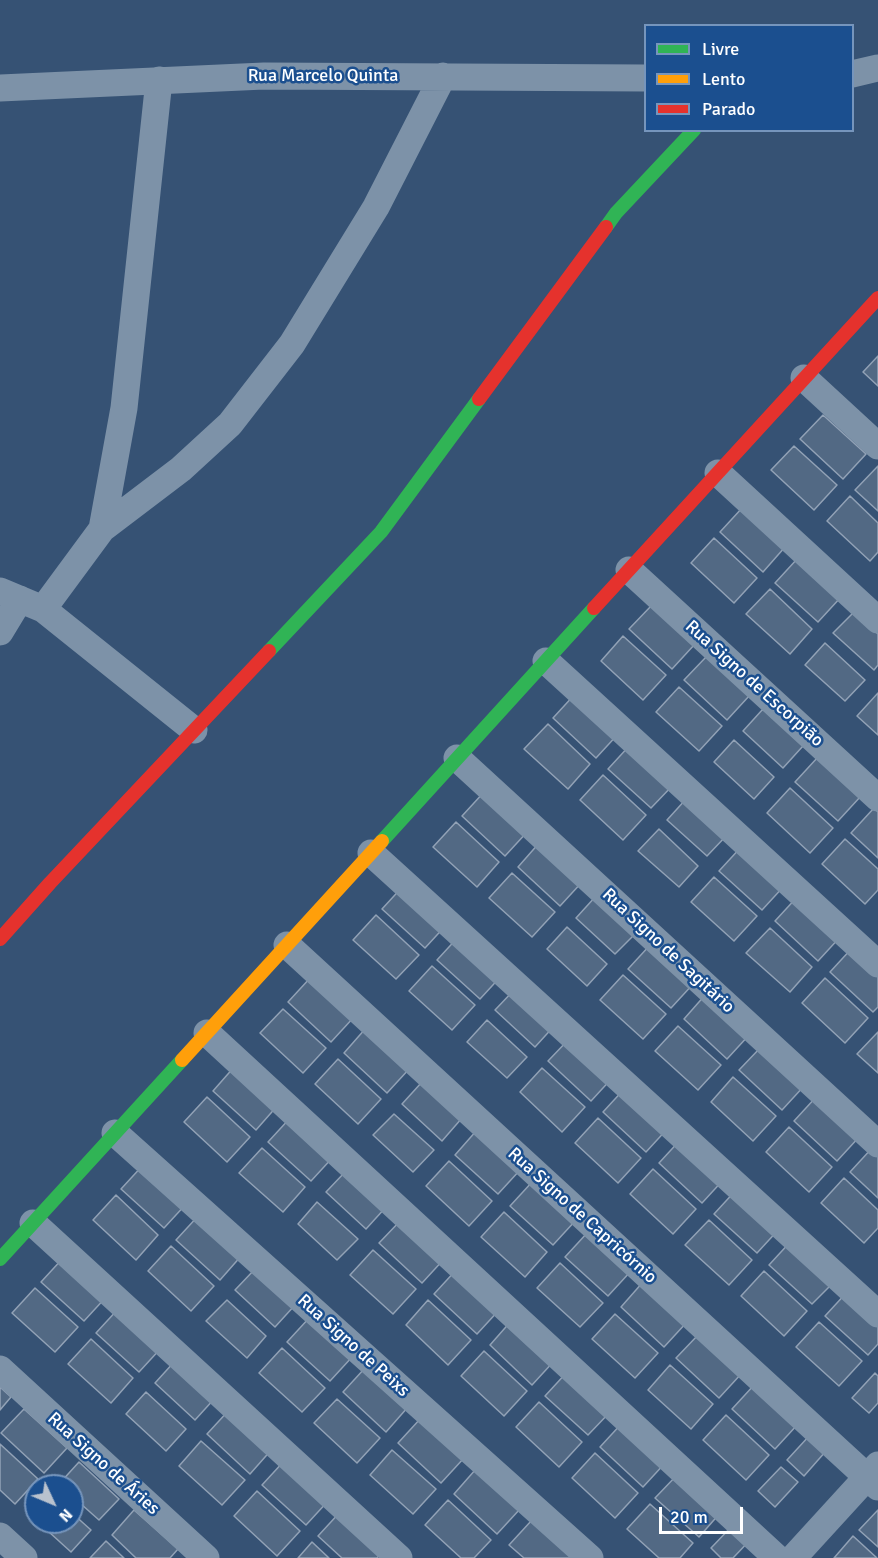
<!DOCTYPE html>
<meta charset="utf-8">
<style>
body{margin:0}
#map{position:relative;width:878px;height:1558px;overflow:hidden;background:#365274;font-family:Signika,sans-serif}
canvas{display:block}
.legend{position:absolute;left:644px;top:24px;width:210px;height:108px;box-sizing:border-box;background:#1b4f8f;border:2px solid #7695bc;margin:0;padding:8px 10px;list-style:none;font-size:18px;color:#fff}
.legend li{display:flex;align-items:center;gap:12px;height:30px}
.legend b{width:30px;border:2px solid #7695bc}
.north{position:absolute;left:24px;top:1474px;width:60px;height:60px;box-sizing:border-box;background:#1b4f8f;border:2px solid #7695bc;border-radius:50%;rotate:134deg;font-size:16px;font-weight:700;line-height:24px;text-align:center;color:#fff}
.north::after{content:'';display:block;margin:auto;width:21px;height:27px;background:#b9c2ce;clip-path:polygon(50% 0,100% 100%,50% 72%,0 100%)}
.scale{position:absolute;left:659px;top:1507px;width:84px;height:27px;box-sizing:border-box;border:3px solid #fff;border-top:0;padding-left:8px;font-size:18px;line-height:21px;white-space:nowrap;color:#fff;-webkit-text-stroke:4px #1b4f8f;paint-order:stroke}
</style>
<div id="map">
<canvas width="878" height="1558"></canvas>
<ul class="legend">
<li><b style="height:8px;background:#30b455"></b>Livre</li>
<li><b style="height:8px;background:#ff9f0a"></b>Lento</li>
<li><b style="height:8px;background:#e5322d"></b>Parado</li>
</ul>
<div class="north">N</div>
<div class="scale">20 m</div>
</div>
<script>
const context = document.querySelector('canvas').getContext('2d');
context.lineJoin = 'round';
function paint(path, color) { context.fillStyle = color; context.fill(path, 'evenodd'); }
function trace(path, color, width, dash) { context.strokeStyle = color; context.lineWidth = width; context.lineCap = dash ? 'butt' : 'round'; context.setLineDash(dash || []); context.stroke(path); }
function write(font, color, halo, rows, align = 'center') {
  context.font = font + ' Signika,sans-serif'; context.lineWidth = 5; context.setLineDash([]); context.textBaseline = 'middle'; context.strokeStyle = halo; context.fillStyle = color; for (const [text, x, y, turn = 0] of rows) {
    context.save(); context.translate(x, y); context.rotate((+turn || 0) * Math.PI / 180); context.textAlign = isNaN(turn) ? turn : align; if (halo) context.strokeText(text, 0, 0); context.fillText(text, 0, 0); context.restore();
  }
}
const building = new Path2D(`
 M878 356V386L863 372Z
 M823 415 866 454 843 479 800 439Z
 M794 446 837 485 814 510 771 470Z
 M878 466V511L855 490Z
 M850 496 878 523V552L870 561 827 521Z
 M743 507 785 547 763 572 720 532Z
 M714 538 757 578 734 603 691 563Z
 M798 558 841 597 818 622 775 583Z
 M770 589 812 629 790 654 746 614Z
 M652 605 695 644 672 669 629 629Z
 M854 612 878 634V665L874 670 833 633Z
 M623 636 666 675 643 700 601 661Z
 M825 643 865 680 845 701 805 665Z
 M707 656 750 695 727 720 684 680Z
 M679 687 722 726 699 751 656 712Z
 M576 693 619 733 596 758 553 718Z
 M878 693V735L857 716Z
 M763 709 803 746 783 768 743 731Z
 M548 724 590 764 568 789 524 749Z
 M734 740 774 777 754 799 714 762Z
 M631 744 674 784 651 808 608 769Z
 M818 757 861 796 838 821 795 782Z
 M603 775 646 815 623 840 580 800Z
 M790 788 833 828 810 853 767 813Z
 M485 791 528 831 505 856 462 816Z
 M687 798 727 835 707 856 667 820Z
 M874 808 878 812V858L851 833Z
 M456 822 499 862 477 887 433 847Z
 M659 829 698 866 679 887 638 851Z
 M845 839 878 869V890L865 904 822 864Z
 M540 842 583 881 560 906 518 867Z
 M742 846 785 885 762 910 719 871Z
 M512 873 555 912 532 937 489 898Z
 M714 877 757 916 734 941 691 902Z
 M405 884 448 923 425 948 382 909Z
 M596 896 636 933 615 954 576 918Z
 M798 896 841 936 818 961 775 921Z
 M376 915 419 955 396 979 353 940Z
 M567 927 607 964 587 986 547 949Z
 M770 928 812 967 790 992 746 953Z
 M460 935 503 974 480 999 437 960Z
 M651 944 694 983 671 1008 628 969Z
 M853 947 878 970V1007L873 1012 830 972Z
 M432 966 475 1005 452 1030 409 991Z
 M623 975 666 1014 643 1039 600 1000Z
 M311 977 354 1017 331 1042 288 1002Z
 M825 978 868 1018 845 1043 802 1003Z
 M515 989 555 1025 535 1047 495 1010Z
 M706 994 750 1034 727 1059 684 1019Z
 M283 1009 326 1048 303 1073 260 1033Z
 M487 1020 527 1057 507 1078 467 1042Z
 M678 1026 721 1065 698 1090 655 1051Z
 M366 1028 410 1068 387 1093 344 1053Z
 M878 1032V1073L857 1054Z
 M571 1037 614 1076 591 1101 548 1061Z
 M762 1046 805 1085 782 1110 739 1070Z
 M338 1059 381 1099 358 1124 315 1084Z
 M235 1066 278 1105 256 1130 213 1091Z
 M542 1068 585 1107 562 1132 520 1092Z
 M733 1077 776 1116 753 1141 711 1102Z
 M422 1082 462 1118 442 1141 402 1104Z
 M626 1087 669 1127 646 1152 603 1112Z
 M817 1096 860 1136 837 1161 794 1121Z
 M207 1097 250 1137 227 1162 184 1122Z
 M394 1114 434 1150 413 1172 373 1135Z
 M291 1117 334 1156 311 1181 268 1142Z
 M598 1118 641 1158 618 1183 575 1143Z
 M789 1127 832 1167 809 1192 766 1152Z
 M477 1130 520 1170 498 1194 455 1155Z
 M682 1138 725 1178 702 1203 659 1163Z
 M873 1147 878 1152V1198L850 1172Z
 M262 1148 305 1187 283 1212 239 1173Z
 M449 1161 492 1201 469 1226 426 1186Z
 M144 1164 187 1203 164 1228 121 1189Z
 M653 1169 696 1209 673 1234 630 1194Z
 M346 1171 386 1207 366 1229 326 1192Z
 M844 1178 878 1210V1228L864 1243 821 1203Z
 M533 1181 576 1220 553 1245 510 1206Z
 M737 1189 780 1228 757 1253 714 1214Z
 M116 1195 158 1235 136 1260 93 1220Z
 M317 1202 358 1239 337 1260 298 1224Z
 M504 1212 547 1252 525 1277 481 1237Z
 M199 1215 242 1255 220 1280 176 1240Z
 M402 1219 445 1258 422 1283 379 1243Z
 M709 1220 752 1260 729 1285 685 1245Z
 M588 1232 631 1271 608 1296 565 1257Z
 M792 1240 836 1280 812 1304 769 1265Z
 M171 1246 214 1286 191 1311 148 1271Z
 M373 1250 416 1289 393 1314 350 1275Z
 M64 1257 107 1296 84 1321 41 1282Z
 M560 1263 603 1303 580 1327 537 1288Z
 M255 1269 295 1305 275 1327 235 1290Z
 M457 1269 500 1309 477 1334 434 1294Z
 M764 1271 807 1311 784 1336 741 1296Z
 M643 1282 687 1322 664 1347 621 1307Z
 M35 1288 78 1327 55 1352 12 1313Z
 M848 1291 878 1319V1344L868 1355 825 1316Z
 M227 1300 266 1336 247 1358 206 1321Z
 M428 1300 471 1340 448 1365 406 1325Z
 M119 1308 162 1347 139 1372 96 1333Z
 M615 1314 658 1353 635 1378 592 1339Z
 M310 1317 353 1356 330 1381 287 1342Z
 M512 1320 555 1360 532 1385 490 1345Z
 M819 1322 862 1361 839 1386 796 1347Z
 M699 1334 742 1373 719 1398 676 1358Z
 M91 1339 133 1378 111 1403 68 1364Z
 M282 1348 325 1388 302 1412 259 1373Z
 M484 1351 527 1391 504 1416 461 1376Z
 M175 1361 215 1398 195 1420 155 1383Z
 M670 1365 713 1404 691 1429 648 1390Z
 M365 1368 408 1407 386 1432 343 1392Z
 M568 1371 611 1411 588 1435 545 1396Z
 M875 1373 878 1376V1403L869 1413 852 1398Z
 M755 1384 798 1424 775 1449 732 1409Z
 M0 1387 11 1397 0 1410Z
 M146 1392 186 1429 166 1451 126 1414Z
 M337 1399 380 1438 357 1463 314 1423Z
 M539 1402 582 1442 559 1467 516 1427Z
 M24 1409 67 1448 44 1473 1 1433Z
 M230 1409 273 1448 250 1474 207 1434Z
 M726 1415 769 1455 746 1480 703 1440Z
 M421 1418 464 1458 441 1483 398 1443Z
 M623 1422 666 1462 643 1487 600 1447Z
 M810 1435 826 1451 804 1476 787 1460Z
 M201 1441 245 1480 222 1505 179 1466Z
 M0 1444 38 1479 15 1504 0 1490Z
 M392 1450 436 1489 413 1514 370 1475Z
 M595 1453 638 1493 615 1518 572 1478Z
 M285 1460 329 1500 306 1525 262 1485Z
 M79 1462 119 1499 99 1520 72 1496V1486H62L59 1484Z
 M781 1467 798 1482 775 1507 758 1491Z
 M476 1469 520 1509 497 1534 454 1494Z
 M679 1473 721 1512 699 1537 655 1498Z
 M257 1491 300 1531 277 1556 234 1516Z
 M448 1500 491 1540 474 1558H461L425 1525Z
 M650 1504 693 1543 680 1558H659L627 1529Z
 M134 1510 178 1549 170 1558H136L112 1535Z
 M878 1510V1547L859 1530Z
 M341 1511 384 1550 377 1558H342L318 1536Z
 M72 1513 91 1530 71 1552 38 1522H72Z
 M532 1520 573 1558H524L509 1545Z
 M734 1524 751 1539 733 1558H721L711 1548Z
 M853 1536 877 1558H834Z
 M106 1541 124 1558H90Z
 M312 1542 329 1558H298Z`);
paint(building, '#526984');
trace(building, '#92a2b6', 1.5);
trace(new Path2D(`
 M852 74 878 68
 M0 88 264 76 646 78
 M804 378 878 446
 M718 473 878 620
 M102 529 124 408 159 80
 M629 570 878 798
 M0 591 43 609 194 730
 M43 609 102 529 181 469 230 424 292 344 376 207 443 76
 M0 632 20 599
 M546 661 878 964
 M457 758 878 1144
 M371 853 878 1314
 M287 945 878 1487
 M207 1033 777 1558
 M115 1133 590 1558
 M33 1223 399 1558
 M0 1369 206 1558
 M0 1536 24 1558
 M793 1558 878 1465`), '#7d92a8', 27);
trace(new Path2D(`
 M606 227 616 213 694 130
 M269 651 381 532 479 399
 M382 841 594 608
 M0 1259 182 1060`), '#30b455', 14);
trace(new Path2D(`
 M182 1060 382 841`), '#ff9f0a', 14);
trace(new Path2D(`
 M479 399 606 227
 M594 608 878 298
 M0 939 50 883 269 651`), '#e5322d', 14);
write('18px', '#fff', '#1b4f8f', [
 ["Rua Marcelo Quinta",323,76],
 ["Rua Signo de Escorpião",754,684,42],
 ["Rua Signo de Sagitário",668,951,43],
 ["Rua Signo de Capricórnio",582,1216,42],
 ["Rua Signo de Peixs",353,1346,42],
 ["Rua Signo de Áries",103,1464,42]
]);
</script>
